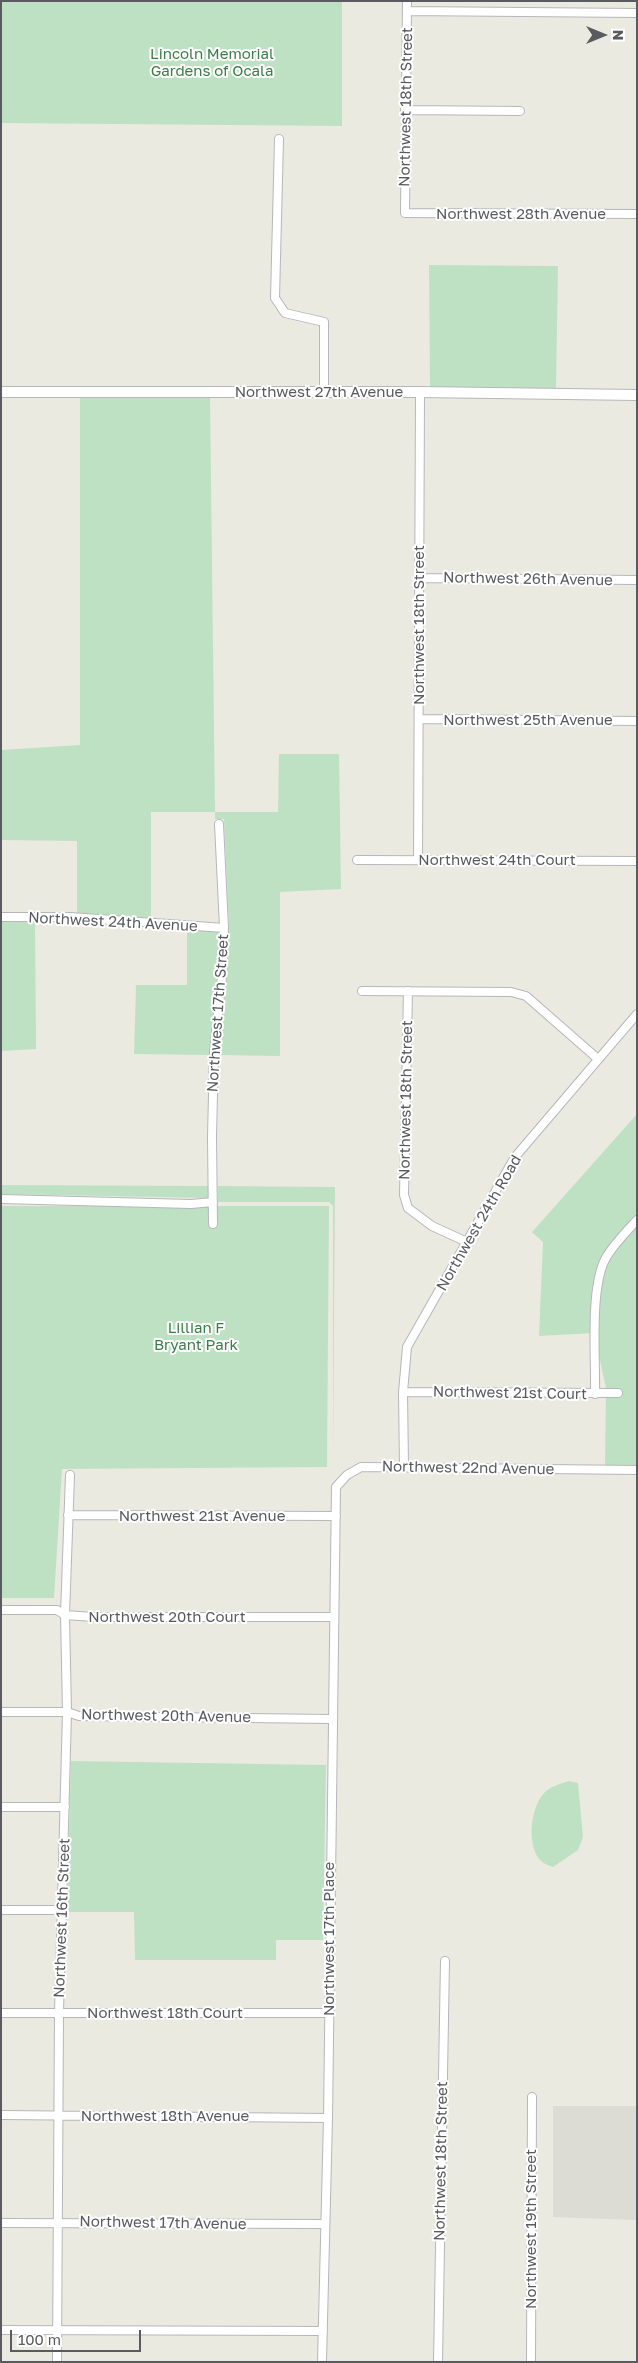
<!DOCTYPE html>
<style>
body{margin:0}
#map{position:relative;width:638px;height:2363px;overflow:hidden;background:#ebeae0;font-family:"Golos Text",sans-serif}
canvas{display:block}
.frame{position:absolute;inset:0;border:2px solid #595b60;pointer-events:none}
.north{position:absolute;left:578px;top:10px;width:50px;height:50px;-webkit-text-stroke:4px #fff;paint-order:stroke;rotate:90deg;font-size:14px;font-weight:700;line-height:20px;text-align:center;color:#595b60}
.north::after{content:'';display:block;margin:auto;width:18px;height:22px;background:#595b60;clip-path:polygon(50% 0,100% 100%,50% 72%,0 100%)}
.scale{position:absolute;left:10px;top:2330px;width:131px;height:22px;box-sizing:border-box;border:2px solid #595b60;border-top:0;padding-left:6px;font-size:15px;line-height:18px;white-space:nowrap;color:#595b60;-webkit-text-stroke:4px #fff;paint-order:stroke}
</style>
<div id="map">
<canvas width="638" height="2363"></canvas>
<div class="frame"></div>
<div class="north">N</div>
<div class="scale">100 m</div>
</div>
<script>
const context = document.querySelector('canvas').getContext('2d');
context.lineJoin = 'round';
function paint(path, color) { context.fillStyle = color; context.fill(path, 'evenodd'); }
function trace(path, color, width, dash) { context.strokeStyle = color; context.lineWidth = width; context.lineCap = dash ? 'butt' : 'round'; context.setLineDash(dash || []); context.stroke(path); }
function write(font, color, halo, rows, align = 'center') {
  context.font = font + ' "Golos Text",sans-serif'; context.lineWidth = 4; context.setLineDash([]); context.textBaseline = 'middle'; context.strokeStyle = halo; context.fillStyle = color; for (const [text, x, y, turn = 0] of rows) {
    context.save(); context.translate(x, y); context.rotate((+turn || 0) * Math.PI / 180); context.textAlign = isNaN(turn) ? turn : align; if (halo) context.strokeText(text, 0, 0); context.fillText(text, 0, 0); context.restore();
  }
}
paint(new Path2D(`
 M553 2106H637V2220L553 2217Z`), '#dcdbd4');
paint(new Path2D(`
 M1 1H342V126L1 123Z
 M429 265 558 266 556 389 430 387Z
 M80 396 210 397 215 812H278L279 754H339L341 889 280 892V1056L219 1055 228 968 229 924 224 819H215V812H151V918L77 913V841L1 840V750L80 745Z
 M1 921H35L36 1049 1 1051Z
 M187 930 219 932 218 967 209 1055 134 1054 136 985H187Z
 M637 1114V1466L605 1465 606 1388 594 1333 539 1336 543 1242 532 1232Z
 M1 1185 208 1186V1198L1 1194Z
 M218 1186 335 1187 333 1462V1206L329 1202H218Z
 M1 1206H329L327 1467 62 1469 54 1598H1Z
 M71 1761 326 1765 323 1940H276V1960H135L134 1912H67Z
 M568 1781 578 1783 583 1837 578 1850 553 1867C550 1866 545 1864 542 1862 526 1848 530 1808 544 1793 549 1787 561 1784 568 1781Z`), '#bee1c3');
const minor = new Path2D(`
 M407 1 405 213 637 214
 M407 11 637 13
 M405 110 520 111
 M279 139 275 298 285 313 324 322V392
 M419 578 637 580
 M419 719 637 721
 M418 859 420 392
 M357 860 637 861
 M1 917H71L224 928
 M362 991 511 992 526 996 598 1059
 M408 991 404 1195 408 1208 432 1226 467 1242
 M1 1199 191 1204 213 1202
 M213 1224 212 1137 214 1052 223 967 224 928 219 824
 M403 1392 618 1393
 M595 1394C596 1359 589 1284 607 1256 615 1243 627 1231 637 1220
 M404 1467 403 1392 407 1347 515 1157 637 1014
 M68 1515 336 1516
 M1 1610H57L65 1615 94 1617H334
 M1 1712H67L79 1716 331 1719
 M1 1807H65
 M1 1910H62
 M1 2013H329
 M1 2115 328 2118
 M1 2223 324 2224
 M1 2330 323 2331
 M57 2362 59 2013 67 1712 65 1615 70 1475
 M322 2362 328 2118 336 1487 347 1475 361 1467 637 1470
 M438 2362 445 1961
 M531 2362 532 2097`);
const tertiary = new Path2D(`
 M1 392H420L637 395`);
trace(minor, '#b6b7bc', 10);
trace(tertiary, '#b6b7bc', 12);
trace(minor, '#fff', 8);
trace(tertiary, '#fff', 10);
write('15px', '#397e47', '#fff', [
 ["Lincoln Memorial",212,54],
 ["Gardens of Ocala",212,71],
 ["Lillian F",196,1328],
 ["Bryant Park",196,1345]
]);
write('15px', '#595b60', '#fff', [
 ["Northwest 18th Street",406,107,-89],
 ["Northwest 28th Avenue",521,214],
 ["Northwest 27th Avenue",319,392],
 ["Northwest 26th Avenue",528,579,1],
 ["Northwest 18th Street",419,625,-90],
 ["Northwest 25th Avenue",528,720],
 ["Northwest 24th Court",497,860],
 ["Northwest 24th Avenue",113,922,3],
 ["Northwest 17th Street",218,1013,-86],
 ["Northwest 18th Street",406,1100,-89],
 ["Northwest 24th Road",479,1223,-60],
 ["Northwest 21st Court",510,1393,1],
 ["Northwest 22nd Avenue",468,1468,1],
 ["Northwest 21st Avenue",202,1516],
 ["Northwest 20th Court",167,1617],
 ["Northwest 20th Avenue",166,1716,1],
 ["Northwest 16th Street",62,1918,-88],
 ["Northwest 17th Place",329,1939,-90],
 ["Northwest 18th Court",165,2013],
 ["Northwest 18th Avenue",165,2116],
 ["Northwest 18th Street",441,2161,-89],
 ["Northwest 17th Avenue",163,2223,1],
 ["Northwest 19th Street",531,2229,-90]
]);
</script>
